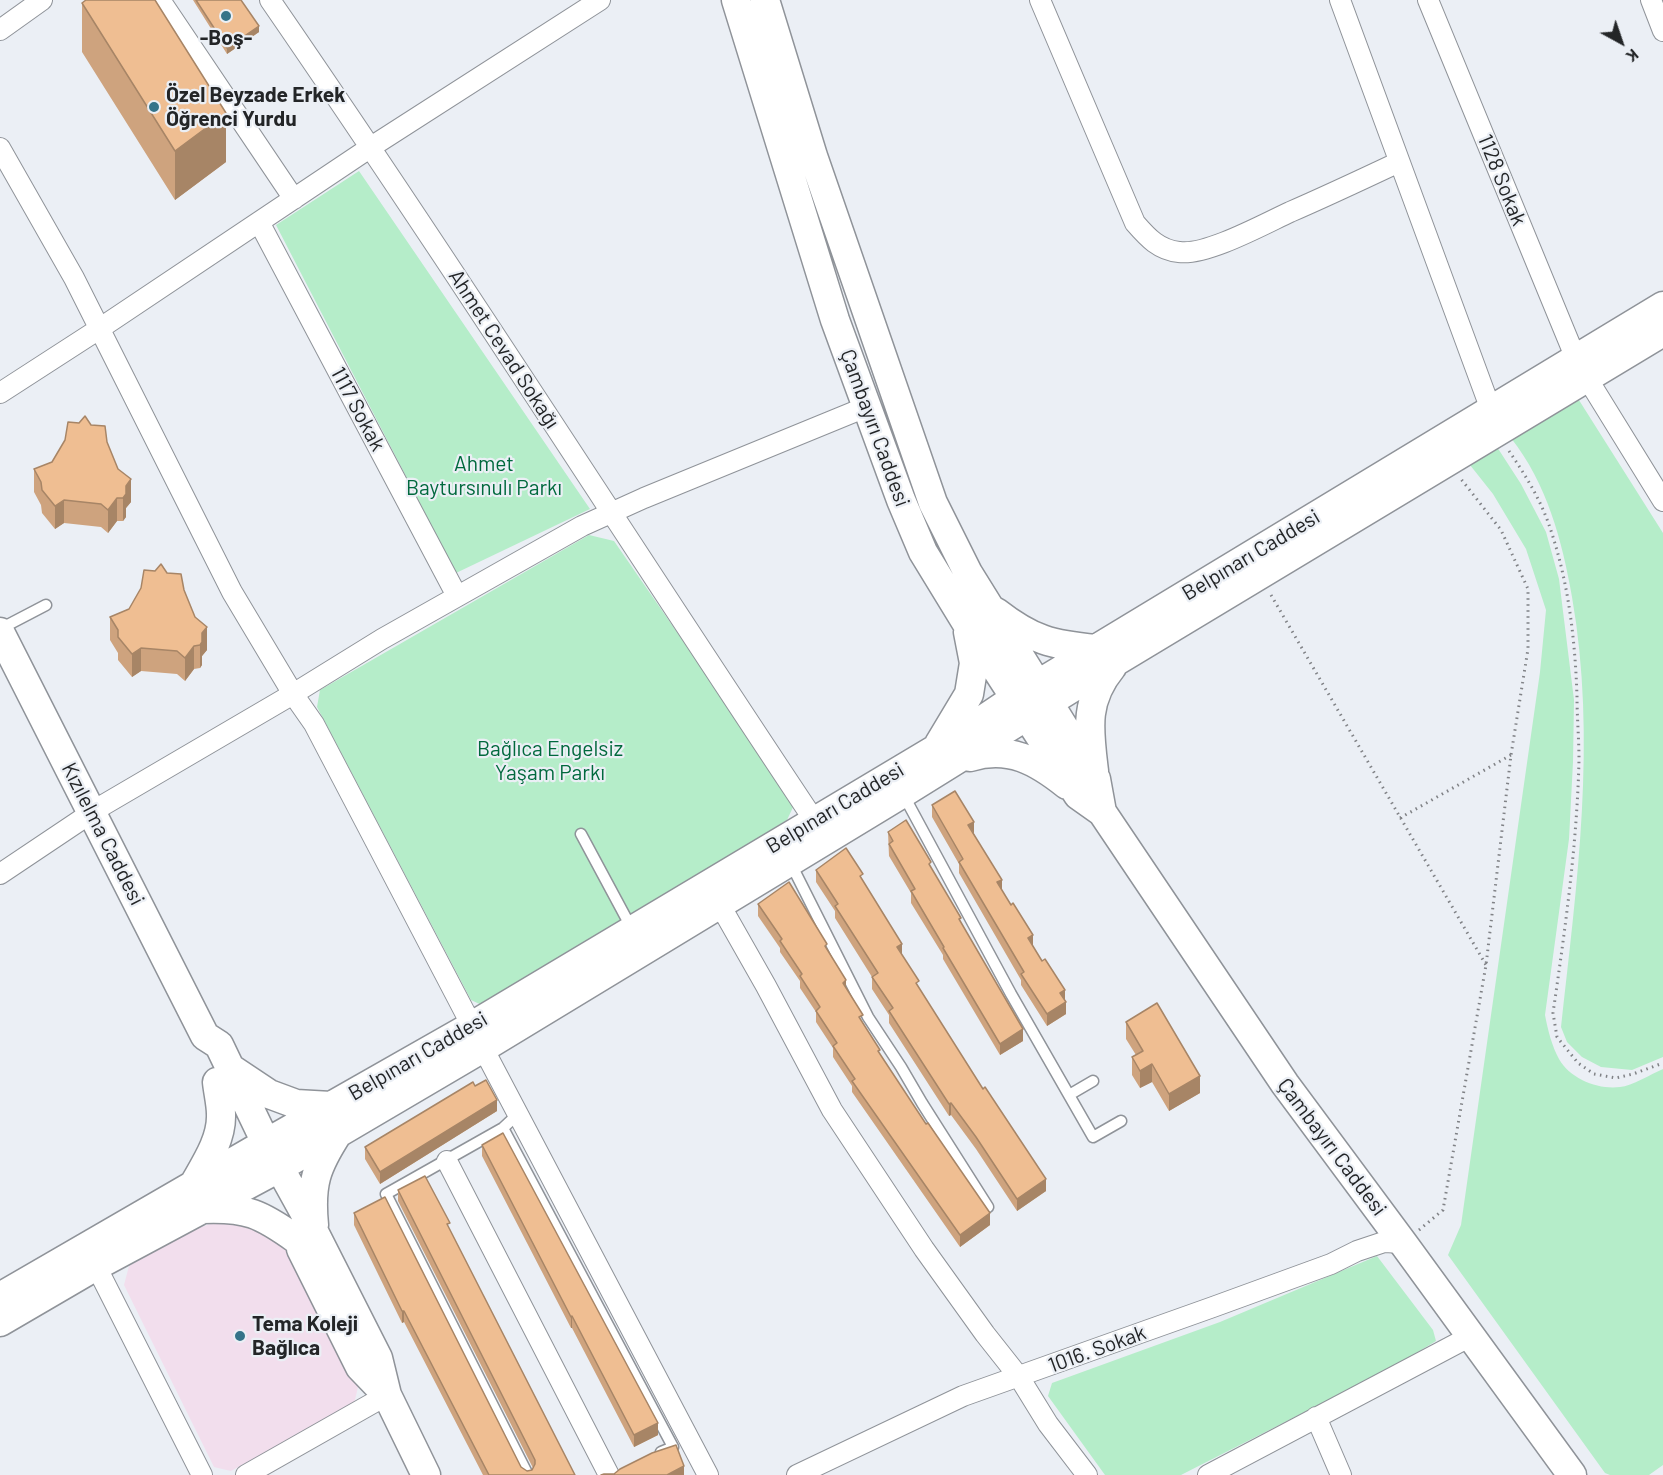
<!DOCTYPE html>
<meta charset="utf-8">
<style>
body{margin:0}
#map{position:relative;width:1663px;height:1475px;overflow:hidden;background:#ebeff5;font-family:Barlow,sans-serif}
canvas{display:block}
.north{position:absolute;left:1591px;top:12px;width:60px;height:60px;-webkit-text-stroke:4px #ebeff5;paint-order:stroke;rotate:140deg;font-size:16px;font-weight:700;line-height:24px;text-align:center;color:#232527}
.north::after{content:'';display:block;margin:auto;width:21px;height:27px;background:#232527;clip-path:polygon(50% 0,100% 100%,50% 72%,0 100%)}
</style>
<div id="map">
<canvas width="1663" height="1475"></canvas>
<div class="north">K</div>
</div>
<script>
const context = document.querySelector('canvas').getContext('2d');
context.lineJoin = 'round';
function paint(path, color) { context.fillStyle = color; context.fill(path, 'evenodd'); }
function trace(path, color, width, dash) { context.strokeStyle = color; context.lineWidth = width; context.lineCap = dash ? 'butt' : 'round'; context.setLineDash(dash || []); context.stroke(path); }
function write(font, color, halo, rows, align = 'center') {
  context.font = font + ' Barlow,sans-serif'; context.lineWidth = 4.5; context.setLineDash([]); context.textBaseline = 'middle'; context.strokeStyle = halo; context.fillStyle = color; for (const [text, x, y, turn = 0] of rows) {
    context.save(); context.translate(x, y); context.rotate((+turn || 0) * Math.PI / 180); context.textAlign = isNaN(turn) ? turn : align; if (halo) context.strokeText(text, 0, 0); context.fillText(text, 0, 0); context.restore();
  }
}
paint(new Path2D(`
 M215 1222 258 1226 283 1244 295 1260 358 1387 354 1404 231 1471 214 1467 124 1285 129 1266 186 1233Z`), '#f2deed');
paint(new Path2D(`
 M359 171 590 509 456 573 276 225Z
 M1577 397 1663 533V1057L1632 1070 1601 1067 1582 1057 1567 1042 1561 1027C1577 883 1597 740 1572 597 1562 540 1547 484 1511 438Z
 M1497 447 1521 484 1546 532 1559 579 1574 700 1573 762 1569 839 1545 1015C1548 1031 1552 1046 1559 1059 1570 1079 1599 1090 1620 1087 1632 1086 1651 1074 1663 1069V1465L1649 1475H1610L1605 1473 1448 1255 1461 1225 1540 672 1546 610 1526 549 1493 494 1470 465Z
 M589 535 614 541 795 803 787 820 488 1008 471 1000 317 707 320 690Z
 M1377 1256 1433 1330 1436 1341 1395 1366 1181 1475H1105L1048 1396 1052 1383 1220 1322Z`), '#b5edc9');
const lane = new Path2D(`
 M0 629 46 605
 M903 794 1011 994 1093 1137 1121 1121
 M581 834 632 929
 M790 862 868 1017 901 1067 922 1103 988 1207
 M1069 1095 1093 1081
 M517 1115 503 1128 386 1194 528 1475
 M503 1128 673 1447 661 1452`);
const street = new Path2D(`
 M160 0 294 199
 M270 0C456 270 632 547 814 820
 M1040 0 1135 223C1148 238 1159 250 1179 252 1206 256 1264 224 1290 212 1327 196 1363 179 1399 162
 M1340 0 1491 410
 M1428 0 1576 359
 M1651 0 1663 31
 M0 30 42 0
 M0 148 74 278 232 592 293 694 314 724 472 1026
 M259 222 457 596
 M1587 378 1663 501
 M0 393 99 329 371 147 600 0
 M0 874 100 807 293 694 382 639 582 526 644 498 866 407
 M720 905 766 986 832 1110 924 1249 985 1334 1019 1377 1048 1424 1087 1475
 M483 1048 708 1475
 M447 1161 609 1475
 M96 1266 202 1475
 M1316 1417 1341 1475
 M246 1475 387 1395
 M797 1475 963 1396 1213 1307 1331 1264 1357 1251 1384 1242 1403 1243
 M1208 1475 1471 1336`);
const secondary = new Path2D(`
 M736 0 835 320 901 500 923 552 967 624 1078 795 1102 812 1285 1084 1403 1243 1572 1475
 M765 0 813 156 933 503 968 573 1096 779 1102 812
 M996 612C1032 640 1052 645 1096 649
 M0 632 205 1036 219 1045 266 1143 303 1210 378 1358 387 1395 426 1475
 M939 744 969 694 974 663 968 632
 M970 757C1009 745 1037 761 1067 785
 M1094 771C1089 730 1084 701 1112 667
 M230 1068 269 1094 296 1104 331 1106
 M194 1184C206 1163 222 1139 221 1114 221 1104 218 1092 217 1082
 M202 1209C247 1207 261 1214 296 1239
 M314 1225C310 1184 316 1167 338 1133
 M301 1249 360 1367 386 1394
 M0 1297 252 1151 472 1026 969 729 1015 698 1663 306
 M0 1322 96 1266 279 1168 483 1048 903 793 1075 686 1663 332`);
trace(lane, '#8f9399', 13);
trace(street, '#8f9399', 22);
trace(secondary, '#8f9399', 31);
trace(new Path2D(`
 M1509 451C1524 473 1539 497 1548 522 1568 578 1575 637 1577 696 1577 718 1579 739 1579 760 1577 845 1565 930 1553 1013L1557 1037 1578 1063 1594 1074 1616 1078 1633 1074 1663 1063
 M1271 595 1486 965
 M1400 818 1511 755
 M1419 1230 1443 1210 1486 965 1511 755 1528 649V589L1501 530 1461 479`), '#808286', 3, [1.5, 4.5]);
trace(lane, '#fff', 10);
trace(street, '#fff', 20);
trace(secondary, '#fff', 28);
paint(new Path2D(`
 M193 0H241L259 32 227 54Z
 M82 3 226 162 175 200 82 52Z
 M91 425 107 442 131 502 126 508V517L123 521H117L108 533 101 527 64 523 55 529 42 513 41 505 34 492V469L52 462Z
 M167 573 184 590 207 650 202 656V665L200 668 194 669 185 681 177 674 141 671 132 677 118 660V653L110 640V617L129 609Z
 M932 805 974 834 1002 890 1033 946 1065 1001 1066 1014 1047 1026 1021 985V980L959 873V864L932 817Z
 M888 832 931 868 1023 1041 1000 1055 943 959V955L911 903V893L889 856Z
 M816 870 863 881 919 988 1046 1191 1017 1211 976 1149 951 1115 949 1116 889 1023V1015L872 989V977L835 918V911L816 882Z
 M758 904 827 950 863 1023 880 1055 990 1225 960 1247 852 1092V1086L833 1057V1048L816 1022V1012L800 988V981L780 952V948L758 916Z
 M1126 1022 1200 1093 1169 1111 1152 1082 1140 1088 1132 1075V1057L1136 1055 1126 1039Z
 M475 1086 497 1111 380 1184 365 1159V1147Z
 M482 1145 658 1435 634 1447 572 1328H571L482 1156Z
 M398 1190 450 1231 575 1475H483L404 1322 402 1323 354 1225V1213L521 1467 527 1471 532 1470 533 1468 398 1201Z`), '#cea37e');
paint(new Path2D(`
 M259 26V32L227 54V48Z
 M226 113V162L175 200V151Z
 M131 479V502L126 508V517L123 521V498L126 486Z
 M117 498V521L108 533V510Z
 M64 500V523L55 529V506Z
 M207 627V650L202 656V665L200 668V645L202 633Z
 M194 646V669L185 681V658Z
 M141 648V671L132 677V654Z
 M974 822V834L968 825Z
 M1002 880V891L997 882Z
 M1033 935V947L1028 938Z
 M902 944V955L897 947Z
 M846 980V992L843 983Z
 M1065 990V1002L1060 993Z
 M1066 1002V1014L1047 1026V1014Z
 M1023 1029V1041L1000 1055V1044Z
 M1152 1064V1082L1140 1088V1071Z
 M1200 1076V1093L1169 1111V1094Z
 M497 1100V1111L380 1184V1172Z
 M951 1103V1115L949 1116V1104Z
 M1046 1179V1191L1017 1211V1199Z
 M990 1213V1225L960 1247V1235Z
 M402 1311H404V1322L402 1323Z
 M572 1316V1328H571V1317Z
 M658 1423V1435L634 1447V1435Z
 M684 1466V1475H667Z`), '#a78566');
const building = new Path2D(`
 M86 0H155L226 113 175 151 82 3Z
 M196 0H241L259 26 227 48Z
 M85 416 91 425 105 426 107 442 118 469 131 479 126 486V494L123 498H117L108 510 101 504 64 500 55 506 42 490 41 482 34 469 52 462 65 440 68 422 79 423Z
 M161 564 167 573 181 574 184 590 195 617 207 627 202 633V642L200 645 194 646 185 658 177 651 141 648 132 654 118 637V630L110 617 129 609 141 588 144 570 155 571Z
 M955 791 974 822 968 825 1002 880 997 882 1011 905 1013 903 1033 935 1028 938 1042 961 1045 959 1065 990 1060 993 1066 1002 1047 1014 1021 974 1024 972 959 862 963 859 932 805Z
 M906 820 931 862 929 864 961 918 959 919 1023 1029 1000 1044 943 948 944 947 911 891 915 889 889 844 893 841 888 832Z
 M846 848 863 874 860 876 902 944 897 947 919 981 916 983 983 1089 985 1087 1046 1179 1017 1199 976 1137 951 1103 949 1104 889 1011 893 1008 872 977 878 973 835 906 838 904 816 870Z
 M789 882 827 944 825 946 846 980 843 983 863 1015 859 1017 880 1050 878 1051 926 1124 928 1123 990 1213 960 1235 852 1081 855 1079 833 1046 837 1043 816 1011 820 1007 800 976 802 974 780 941 782 939 758 904Z
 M1157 1003 1200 1076 1169 1094 1152 1064 1140 1071 1132 1057 1143 1051 1126 1022Z
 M486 1080 497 1100 380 1172 365 1147 473 1082 475 1086Z
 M503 1133 658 1423 634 1435 572 1316 571 1317 482 1145Z
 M425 1176 450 1223 447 1224 575 1475H489L404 1311H402L354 1213 385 1197 521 1467 527 1471 532 1470 535 1464V1460L398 1190Z
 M676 1445 684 1466 667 1475H601L604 1474H614L620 1469 652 1453Z`);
paint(building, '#efbe92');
trace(building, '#a78566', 1.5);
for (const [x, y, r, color] of [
 [226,16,6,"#357389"],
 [154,107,6,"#357389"],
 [240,1336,6,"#357389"]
]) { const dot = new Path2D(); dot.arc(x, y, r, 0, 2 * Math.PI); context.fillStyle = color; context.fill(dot); trace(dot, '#ebeff5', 2); }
write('bold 21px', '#232527', '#ebeff5', [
 ["-Boş-",226,38,"center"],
 ["Özel Beyzade Erkek",166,95],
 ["Öğrenci Yurdu",166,119],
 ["Tema Koleji",252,1324],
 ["Bağlıca",252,1348]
], 'left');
write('21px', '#232527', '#ebeff5', [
 ["1128 Sokak",1502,180,68],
 ["Ahmet Cevad Sokağı",504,349,57],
 ["1117 Sokak",358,409,62],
 ["Çambayırı Caddesi",875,428,70],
 ["Belpınarı Caddesi",1251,555,-31],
 ["Belpınarı Caddesi",835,808,-31],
 ["Kızılelma Caddesi",103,834,63],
 ["Belpınarı Caddesi",418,1056,-30],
 ["Çambayırı Caddesi",1332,1147,53],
 ["1016. Sokak",1097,1349,-20]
]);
write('21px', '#00693d', '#ebeff5', [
 ["Ahmet",484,464],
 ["Baytursınulı Parkı",484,488],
 ["Bağlıca Engelsiz",550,749],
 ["Yaşam Parkı",550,773]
]);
</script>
